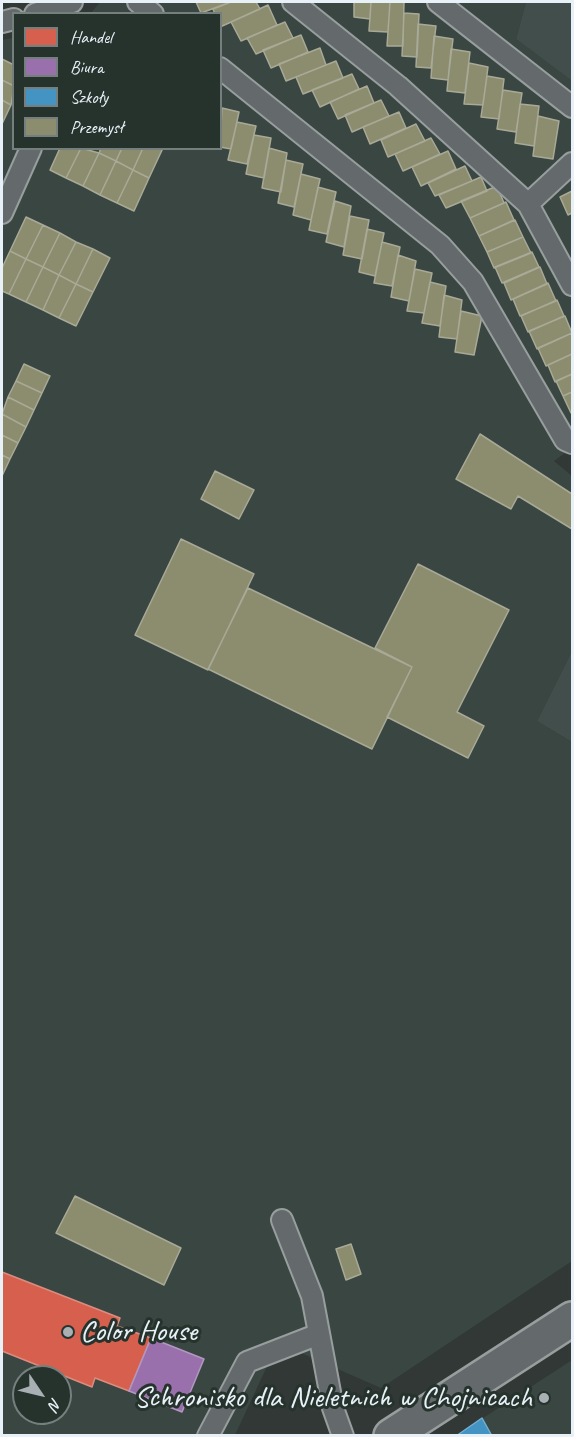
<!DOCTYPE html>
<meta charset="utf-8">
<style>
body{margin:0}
#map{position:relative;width:574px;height:1437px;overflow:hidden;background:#313835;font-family:Caveat,sans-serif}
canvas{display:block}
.frame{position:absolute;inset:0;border:3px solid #e8f1f8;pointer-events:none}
.legend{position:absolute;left:12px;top:12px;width:210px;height:138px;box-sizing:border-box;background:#26332d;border:2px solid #747f7e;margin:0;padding:8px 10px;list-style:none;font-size:18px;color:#e8f1f8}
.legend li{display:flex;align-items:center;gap:12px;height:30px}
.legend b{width:30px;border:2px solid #747f7e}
.north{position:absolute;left:12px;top:1365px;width:60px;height:60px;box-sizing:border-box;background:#26332d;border:2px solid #747f7e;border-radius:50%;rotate:125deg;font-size:16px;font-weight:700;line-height:24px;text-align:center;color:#e8f1f8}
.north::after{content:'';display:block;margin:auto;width:21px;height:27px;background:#a8b0b4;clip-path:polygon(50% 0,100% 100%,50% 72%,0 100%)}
</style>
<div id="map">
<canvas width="574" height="1437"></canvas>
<div class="frame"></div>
<ul class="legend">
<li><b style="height:16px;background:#d6604d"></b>Handel</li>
<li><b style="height:16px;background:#9970ab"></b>Biura</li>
<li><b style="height:16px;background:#4393c3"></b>Szkoły</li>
<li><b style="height:16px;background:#8c8c6e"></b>Przemysł</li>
</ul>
<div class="north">N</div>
</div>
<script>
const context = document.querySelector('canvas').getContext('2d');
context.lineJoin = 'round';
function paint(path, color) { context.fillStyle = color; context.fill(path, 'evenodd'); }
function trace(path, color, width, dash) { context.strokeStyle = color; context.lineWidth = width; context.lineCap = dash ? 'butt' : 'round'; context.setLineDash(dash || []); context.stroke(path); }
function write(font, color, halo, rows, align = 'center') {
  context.font = font + ' Caveat,sans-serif'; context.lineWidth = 6; context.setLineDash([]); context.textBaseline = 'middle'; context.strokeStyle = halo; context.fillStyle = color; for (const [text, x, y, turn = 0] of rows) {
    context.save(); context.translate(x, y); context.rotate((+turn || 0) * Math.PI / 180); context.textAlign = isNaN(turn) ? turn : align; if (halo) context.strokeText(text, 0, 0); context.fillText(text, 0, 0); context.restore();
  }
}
paint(new Path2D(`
 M100 2H526L516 39 572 81V448L554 461 572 476V651L537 721 572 742V1261L381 1388 278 1343 235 1435H2V40L13 38 14 148H220V14L91 13ZM24 1377H60V1413H24Z
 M572 1360V1435H457Z`), '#3a4641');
paint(new Path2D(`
 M526 2H572V81L516 39Z
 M572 651V742L537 721Z`), '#424e4b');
const shops = new Path2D(`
 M2 1272 120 1318 117 1326 151 1338 129 1391 95 1378 92 1387 2 1351Z`);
paint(shops, '#d6604d');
trace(shops, '#db8c80', 1.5);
const offices = new Path2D(`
 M151 1338 204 1359 182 1412 129 1391Z`);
paint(offices, '#9970ab');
trace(offices, '#b197c2', 1.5);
const schools = new Path2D(`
 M482 1418 492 1436H456Z`);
paint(schools, '#4393c3');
trace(schools, '#74afd3', 1.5);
const industry = new Path2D(`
 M196 2H231L201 13Z
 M231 2H256L260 9 220 27V14H215L213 9Z
 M354 2H371L370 19 354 17Z
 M371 2H390L388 32 369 31Z
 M390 2H404L403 46H387Z
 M268 5 277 25 241 41 231 22Z
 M404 13 419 14 417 57 402 56Z
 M285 22 293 38 256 54 247 38Z
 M418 24 436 26 431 68 416 67Z
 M301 35 308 52 271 68 263 50Z
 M434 36 453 39 448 80 431 78Z
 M320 48 326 65 286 81 279 64Z
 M451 49 470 52 465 93 447 91Z
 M2 59 14 65V86L2 80Z
 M336 61 343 78 303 94 296 77Z
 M469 63 488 67 483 105 464 104Z
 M352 74 359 89 320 107 312 90Z
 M487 76 504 79 499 119 481 117Z
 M2 80 14 86 11 105 2 100Z
 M367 86 374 103 338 119 330 102Z
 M503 90 522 93 516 132 497 129Z
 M2 100 11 105 2 124Z
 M381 100 389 116 352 132 345 115Z
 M520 104 539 106 534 146 515 143Z
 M222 108 239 112 231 149 220 147Z
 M399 112 406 128 370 144 363 127Z
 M538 116 559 121 553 159 533 156Z
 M237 122 256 126 247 164 228 160Z
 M416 124 425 141 388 157 381 140Z
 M254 135 271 138 264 178 246 174Z
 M431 138 440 154 403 171 395 154Z
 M60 148H81L66 178 50 170Z
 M81 148 99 153 83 186 66 178Z
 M101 148H122L116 161 99 153Z
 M122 148H143L133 170 116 161Z
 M143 148H163L149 178 133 170Z
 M269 148 287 153 281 192 262 188Z
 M448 151 456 169 421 186 412 167Z
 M99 153 116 161 100 195 83 186Z
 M286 160 303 164 294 207 278 203Z
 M116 161 133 170 117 203 100 195Z
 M465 166 472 181 435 196 428 183Z
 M133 170 149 178 134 211 117 203Z
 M301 174 320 179 311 220 293 215Z
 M481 177 487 191 446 208 439 195Z
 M497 186 504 203 470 218 461 201Z
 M318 187 336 192 327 234 309 230Z
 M572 191V213L568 215 560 197Z
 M335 201 351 206 344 247 326 242Z
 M506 202 514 220 479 236 470 218Z
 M350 216 369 220 362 259 343 255Z
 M26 217 43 225 26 259 10 251Z
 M515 220 523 237 487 252 479 236Z
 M43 225 60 233 43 267 26 259Z
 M367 229 384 233 375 276 359 272Z
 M60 233 76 242 59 275 43 267Z
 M523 237 531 253 494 268 487 252Z
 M76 242 93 249 76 284 59 275Z
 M382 242 400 247 392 286 374 283Z
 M93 249 110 258 93 292 76 284Z
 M10 251 26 259 9 294 2 291V268Z
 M532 252 539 267 502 283 495 267Z
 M398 255 416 261 409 301 391 297Z
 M26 259 43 267 26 302 9 294Z
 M43 267 59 275 43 310 26 302Z
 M540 267 547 284 511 300 504 283Z
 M415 269 432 273 424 313 407 311Z
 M59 275 76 284 59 318 43 310Z
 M430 282 446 286 440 326 422 323Z
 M548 283 556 301 520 316 513 299Z
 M76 284 93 292 76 326 59 318Z
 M444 295 462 300 457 339 439 337Z
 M557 300 564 316 528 332 521 316Z
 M461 311 482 316 474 355 455 352Z
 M565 316 572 333 537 349 529 331Z
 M572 333V354L546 366 538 348Z
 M572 354V374L555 382 548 365Z
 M24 364 50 376 42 393 16 381Z
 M572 374V392L563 396 556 381Z
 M16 381 42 393 34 410 8 397Z
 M572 392V413H571L563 396Z
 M8 397 34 410 26 427 2 414Z
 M2 414 26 427 18 443 2 435Z
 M480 434 572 494V529L518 496 511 509 456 479Z
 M2 435 18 443 10 459 2 455Z
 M2 455 10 459 2 476Z
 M215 471 254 490 239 519 201 499Z
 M181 539 254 574 208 670 135 635Z
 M418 564 509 610 457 712 484 726 468 758 387 717 412 667 375 648Z
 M248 588 412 667 372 749 208 669Z
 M75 1196 181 1248 164 1285 56 1233Z
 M351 1244 361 1274 346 1280 336 1249Z`);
paint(industry, '#8c8c6e');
trace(industry, '#a8aa97', 1.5);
const service = new Path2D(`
 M138 2 153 14
 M293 2 398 86 528 204
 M438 2 572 107
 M35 14 72 2
 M2 22 14 19
 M220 68 440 245 473 282 565 440 572 443
 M572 163 528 204 572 285
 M2 213 31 148
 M282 1220 312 1296 333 1408 343 1436
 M208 1436 247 1362 319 1334`);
const tertiary = new Path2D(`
 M391 1436 572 1319`);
trace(service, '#989d9e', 24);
trace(tertiary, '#989d9e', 38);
trace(service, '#646a6b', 20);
trace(tertiary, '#646a6b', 33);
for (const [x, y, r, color] of [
 [68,1332,6,"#a8b0b4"],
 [544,1398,6,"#a8b0b4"]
]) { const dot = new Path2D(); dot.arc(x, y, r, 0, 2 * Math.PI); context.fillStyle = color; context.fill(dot); trace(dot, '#26332d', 2); }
write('30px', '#e8f1f8', '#26332d', [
 ["Color House",80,1332],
 ["Schronisko dla Nieletnich w Chojnicach",532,1398,"right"]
], 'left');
</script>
